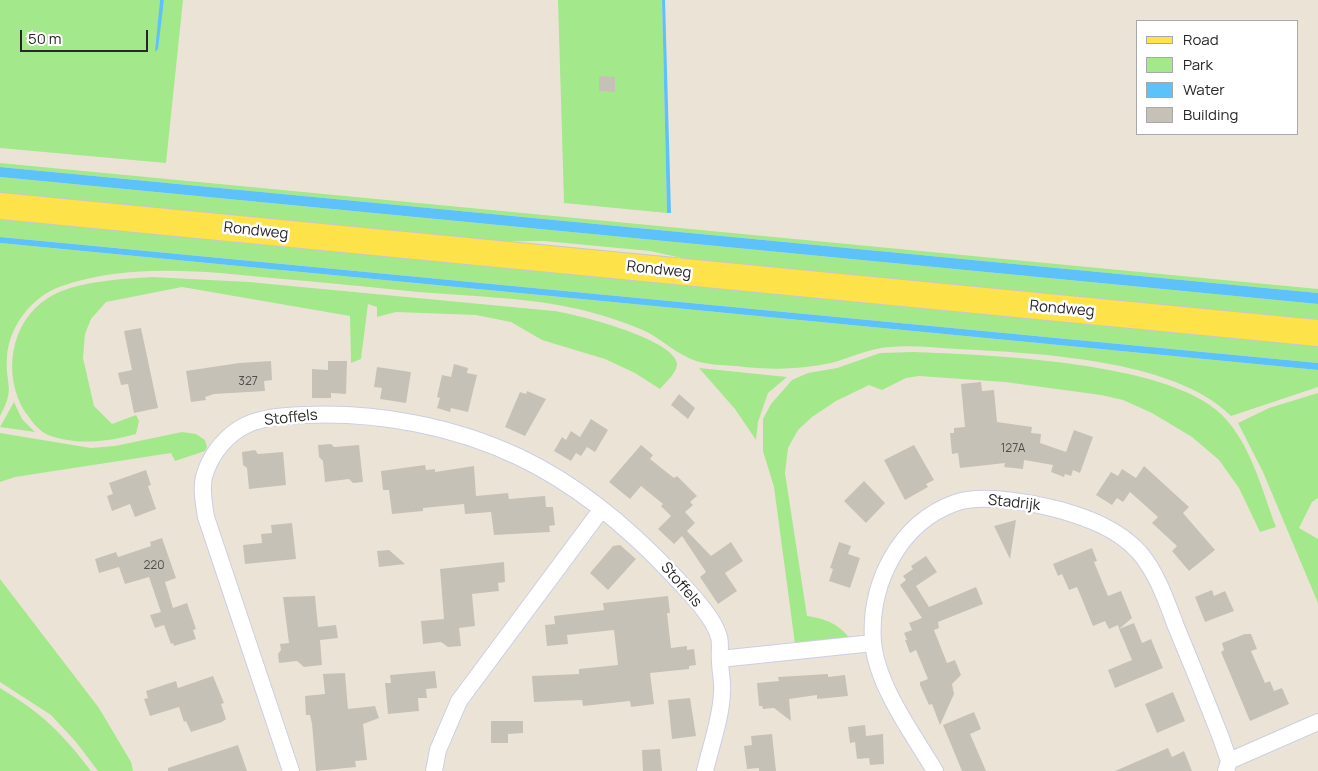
<!DOCTYPE html>
<style>
body{margin:0}
#map{position:relative;width:1318px;height:771px;overflow:hidden;background:#ebe4d6;font-family:Manrope,sans-serif}
canvas{display:block}
.legend{position:absolute;left:1136px;top:20px;width:162px;height:115px;box-sizing:border-box;background:#fff;border:1px solid #a9a9a9;margin:0;padding:6px 9px;list-style:none;font-size:15px;color:#272727}
.legend li{display:flex;align-items:center;gap:10px;height:25px}
.legend b{width:25px;border:1px solid #a9a9a9}
.scale{position:absolute;left:20px;top:30px;width:128px;height:22px;box-sizing:border-box;border:2px solid #272727;border-top:0;padding-left:6px;font-size:15px;line-height:18px;white-space:nowrap;color:#272727;-webkit-text-stroke:4px #fff;paint-order:stroke}
</style>
<div id="map">
<canvas width="1318" height="771"></canvas>
<ul class="legend">
<li><b style="height:6px;background:#fde249"></b>Road</li>
<li><b style="height:14px;background:#a4e88c"></b>Park</li>
<li><b style="height:14px;background:#5dc2f9"></b>Water</li>
<li><b style="height:14px;background:#c6c1b6"></b>Building</li>
</ul>
<div class="scale">50 m</div>
</div>
<script>
const context = document.querySelector('canvas').getContext('2d');
context.lineJoin = 'round';
function paint(path, color) { context.fillStyle = color; context.fill(path, 'evenodd'); }
function trace(path, color, width, dash) { context.strokeStyle = color; context.lineWidth = width; context.lineCap = dash ? 'butt' : 'round'; context.setLineDash(dash || []); context.stroke(path); }
function write(font, color, halo, rows, align = 'center') {
  context.font = font + ' Manrope,sans-serif'; context.lineWidth = 5; context.setLineDash([]); context.textBaseline = 'middle'; context.strokeStyle = halo; context.fillStyle = color; for (const [text, x, y, turn = 0] of rows) {
    context.save(); context.translate(x, y); context.rotate((+turn || 0) * Math.PI / 180); context.textAlign = isNaN(turn) ? turn : align; if (halo) context.strokeText(text, 0, 0); context.fillText(text, 0, 0); context.restore();
  }
}
paint(new Path2D(`
 M0 0H160L156 52 164 0H183L166 163 0 148Z
 M558 0H662L667 213 564 203Z
 M0 163 1318 289V293L0 167Z
 M0 177 1318 304V323L718 266 650 251 544 241 469 242 0 196Z
 M0 215 1318 342V363L0 237Z
 M0 243 1318 370V387L1231 416C1175 359 1035 353 958 349 936 348 913 345 890 347 870 348 850 358 831 363 799 370 769 370 736 366 723 365 708 365 696 361 679 355 664 342 649 333 626 322 602 315 578 309 526 297 462 296 408 291 363 286 318 282 272 278 204 271 129 263 62 286 32 296 9 326 7 357 5 386 16 387 0 416Z
 M152 277 249 282 554 311C576 314 675 339 677 364 677 373 665 383 660 389L635 373 605 359 542 340 511 322 476 315 396 312 377 317V307L368 304 361 359 351 363 350 316 182 287 106 302 91 319 85 334 83 358 94 406 112 424 136 415 139 421 136 434C108 442 74 446 46 434 37 429 31 420 25 412 2 375 10 322 48 298 74 281 122 279 152 277Z
 M913 352C988 355 1168 361 1222 415 1251 444 1262 490 1276 527L1260 532 1239 488 1219 460 1192 437 1152 413 1123 400 1101 395 1005 382 919 376 906 378 882 390 869 385 836 401 812 417 798 430 788 448 785 473 807 616C827 619 839 624 851 640L795 644 774 487 763 451V419L771 404 792 380 808 373 837 368 880 353Z
 M699 368 787 377 768 393 758 422 756 440 735 409Z
 M1318 393V498L1312 502 1299 528 1318 539V603L1263 472 1238 423 1269 408Z
 M14 402 22 419 35 432 0 427Z
 M182 432 196 434 205 440 207 447 205 451 175 461 171 453 15 477 0 482V433L91 448 115 446Z
 M0 579 99 708 131 762 133 771H98L76 742 51 715 0 682Z
 M0 688C42 713 62 733 91 771H0Z`), '#a4e88c');
paint(new Path2D(`
 M160 0H164L158 49 155 52Z
 M662 0H665L671 213H667Z
 M0 167 1318 293V304L0 177Z
 M0 237 1318 363V370L0 243Z`), '#5dc2f9');
paint(new Path2D(`
 M599 76 615 77V92L599 91Z
 M141 328 158 408 134 413 128 384 121 385 118 373 132 370 124 331Z
 M271 361 272 380 264 381 265 391 214 394 205 397 206 400 191 402 186 371 239 363Z
 M328 361H347L346 394 331 393V398H312V369L328 370Z
 M454 364 468 368 467 373 477 375 468 412 451 408 450 412 437 408 440 398 437 397 442 375 451 377Z
 M377 367 411 372 406 403 380 399 382 388 374 387Z
 M981 382 982 391 994 390 997 422 1032 427 1031 433 1041 434 1040 443 1066 452 1074 430 1093 437 1080 473 1073 470 1071 476 1065 474 1064 477 1051 472 1053 465 1024 460 1023 469 1004 467 1005 463 960 468 958 453 952 454 950 433H954V428L965 427 961 384Z
 M527 391 546 399 525 436 505 427 520 392 526 394Z
 M679 394 695 408 688 419 671 405Z
 M591 419 608 430 595 452 587 447 581 456 576 453 571 461 554 451 562 437 566 440 571 431 580 437Z
 M331 444 334 447 359 445 363 482 353 483 349 479 325 482 323 461 319 457 318 445Z
 M641 445 653 455 650 459 674 478 677 476 697 496 690 502 693 505 685 512 695 523 687 531 711 556 731 542 743 561 725 573 737 591 718 604 700 577 706 572 682 536 674 544 658 529 671 516 661 506 663 504 641 486 630 499 609 482Z
 M914 445 934 480 926 484 928 487 905 500 884 460Z
 M255 450 258 454 283 452 286 485 249 489 247 468 243 465 242 452Z
 M425 465 426 470 435 469V472L474 466 476 496 508 493 509 499 545 496 546 507H553L555 525 549 526 550 532 494 535 491 512 465 514 464 504 423 508V511L392 514 389 490H383L381 471Z
 M1144 466 1189 507 1183 513 1215 550 1189 571 1172 551 1177 546 1152 523 1158 517 1130 492 1123 502 1117 498 1112 505 1096 495 1111 472 1118 476 1122 469 1136 478Z
 M146 470 151 485 148 486 156 509 135 517 130 504 112 511 107 496 113 494 109 483Z
 M864 481 885 503 866 523 844 501Z
 M1016 520 1010 559 994 526Z
 M292 523 296 559 245 564 243 545 262 543 261 534 272 533 271 525Z
 M162 538 176 578 165 582 173 608 187 603 196 629 193 630 196 639 174 646 173 643 171 644 164 625 155 628 150 615 161 612 149 577 125 584 119 567 99 573 95 559 116 552 118 557 151 546 150 542Z
 M839 542 851 546 848 554 860 558 850 588 829 581 833 569 830 568Z
 M620 545 636 559 608 590 590 573 613 546Z
 M1092 548 1097 561 1094 562 1108 596 1121 591 1132 618 1119 629 1118 625 1109 629 1105 621 1093 626 1077 587 1069 590 1062 574 1058 576 1053 564Z
 M389 550 405 564 379 567 377 551Z
 M926 556 937 572 916 586 929 607 976 587 983 604 938 622 939 628 934 630 947 663 955 660 961 675 952 684 954 694 940 725 932 704 929 705 920 685V682L928 679 916 650 910 653 905 640H907L904 633 912 630 909 623 922 618 900 585 906 580 903 576 913 569 911 566Z
 M504 562 505 582 498 583 499 591 472 594 475 626 459 628 461 646 448 647 441 642 423 644 421 621 444 619 440 569Z
 M1212 590 1214 596 1225 591 1234 611 1205 622 1195 597Z
 M315 596 318 627 336 625 338 638 320 640 322 665 304 667 297 661 279 663 278 654 281 650 280 644 289 643 283 597Z
 M668 596 670 613H667L671 648 687 646V650L694 649 696 665 689 666V669L650 673 654 704 631 707 630 701 583 706 582 700 534 702 532 676 579 674V669L618 665 614 630 567 635 568 644 547 646 545 625 555 624 554 616 604 610 603 603Z
 M1134 623 1142 643 1151 639 1163 668 1115 688 1108 670 1132 660 1119 629Z
 M1245 634H1251L1257 649 1251 651 1265 683 1270 681 1274 691 1282 688 1289 704 1250 721 1221 652 1224 650 1222 643Z
 M435 671 437 688 426 689 427 698H418L419 711 388 714 385 683H391L390 675Z
 M345 673 348 709 375 706 379 718 363 724 367 760 355 761 356 767 316 771 312 724 310 715H306L305 696 325 694 323 674Z
 M828 674V677L845 675 848 696 817 699V695L789 699 791 721 774 708 763 709 762 706H759L757 683 779 681 778 677Z
 M213 676 224 703 221 704 226 719 222 722 191 732 186 721 184 722 179 707 150 716 144 699 148 698 146 691 176 681 178 688Z
 M1173 692 1185 721 1157 733 1145 704Z
 M690 698 696 736 672 739 668 700Z
 M974 712 981 729 970 734 986 771H962L943 725Z
 M491 721H523V733L508 734V743H491Z
 M865 725 866 736 883 734 884 764 870 765 869 758 857 759 855 742 850 743 848 727Z
 M772 734 776 771H759V768L747 769 744 746 752 745 751 736Z
 M238 745 247 771H168V768Z
 M1168 748 1172 757 1184 751 1192 771H1115Z
 M660 749 662 771H643L642 750Z`), '#c6c1b6');
const street = new Path2D(`
 M720 659 873 643
 M1229 761 1318 722
 M291 771 206 517C204 504 201 490 204 477 209 458 222 440 239 429 258 417 283 416 305 415 378 412 453 426 519 457 578 485 630 529 674 576 688 591 714 617 719 637 721 644 719 653 720 661 720 671 723 682 722 693 721 718 711 746 705 771
 M434 771 438 750 459 701 601 510
 M935 771C913 734 877 686 873 642 869 584 899 523 955 503 981 493 1033 503 1060 510 1088 518 1118 529 1139 552 1158 574 1167 603 1177 629 1192 665 1207 702 1221 738L1229 761 1226 771`);
const primary = new Path2D(`
 M0 206 1318 333`);
trace(street, '#cbcee2', 18);
trace(primary, '#c7c7c7', 28);
trace(street, '#fff', 16);
trace(primary, '#fde249', 26);
write('12px', '#4f4e4b', null, [
 ["327",248,382],
 ["127A",1013,449],
 ["220",154,566]
]);
write('15px', '#272727', '#fff', [
 ["Rondweg",256,231,6],
 ["Rondweg",659,270,6],
 ["Rondweg",1062,309,5],
 ["Stoffels",291,418,-6],
 ["Stadrijk",1014,503,6],
 ["Stoffels",681,585,49]
]);
</script>
